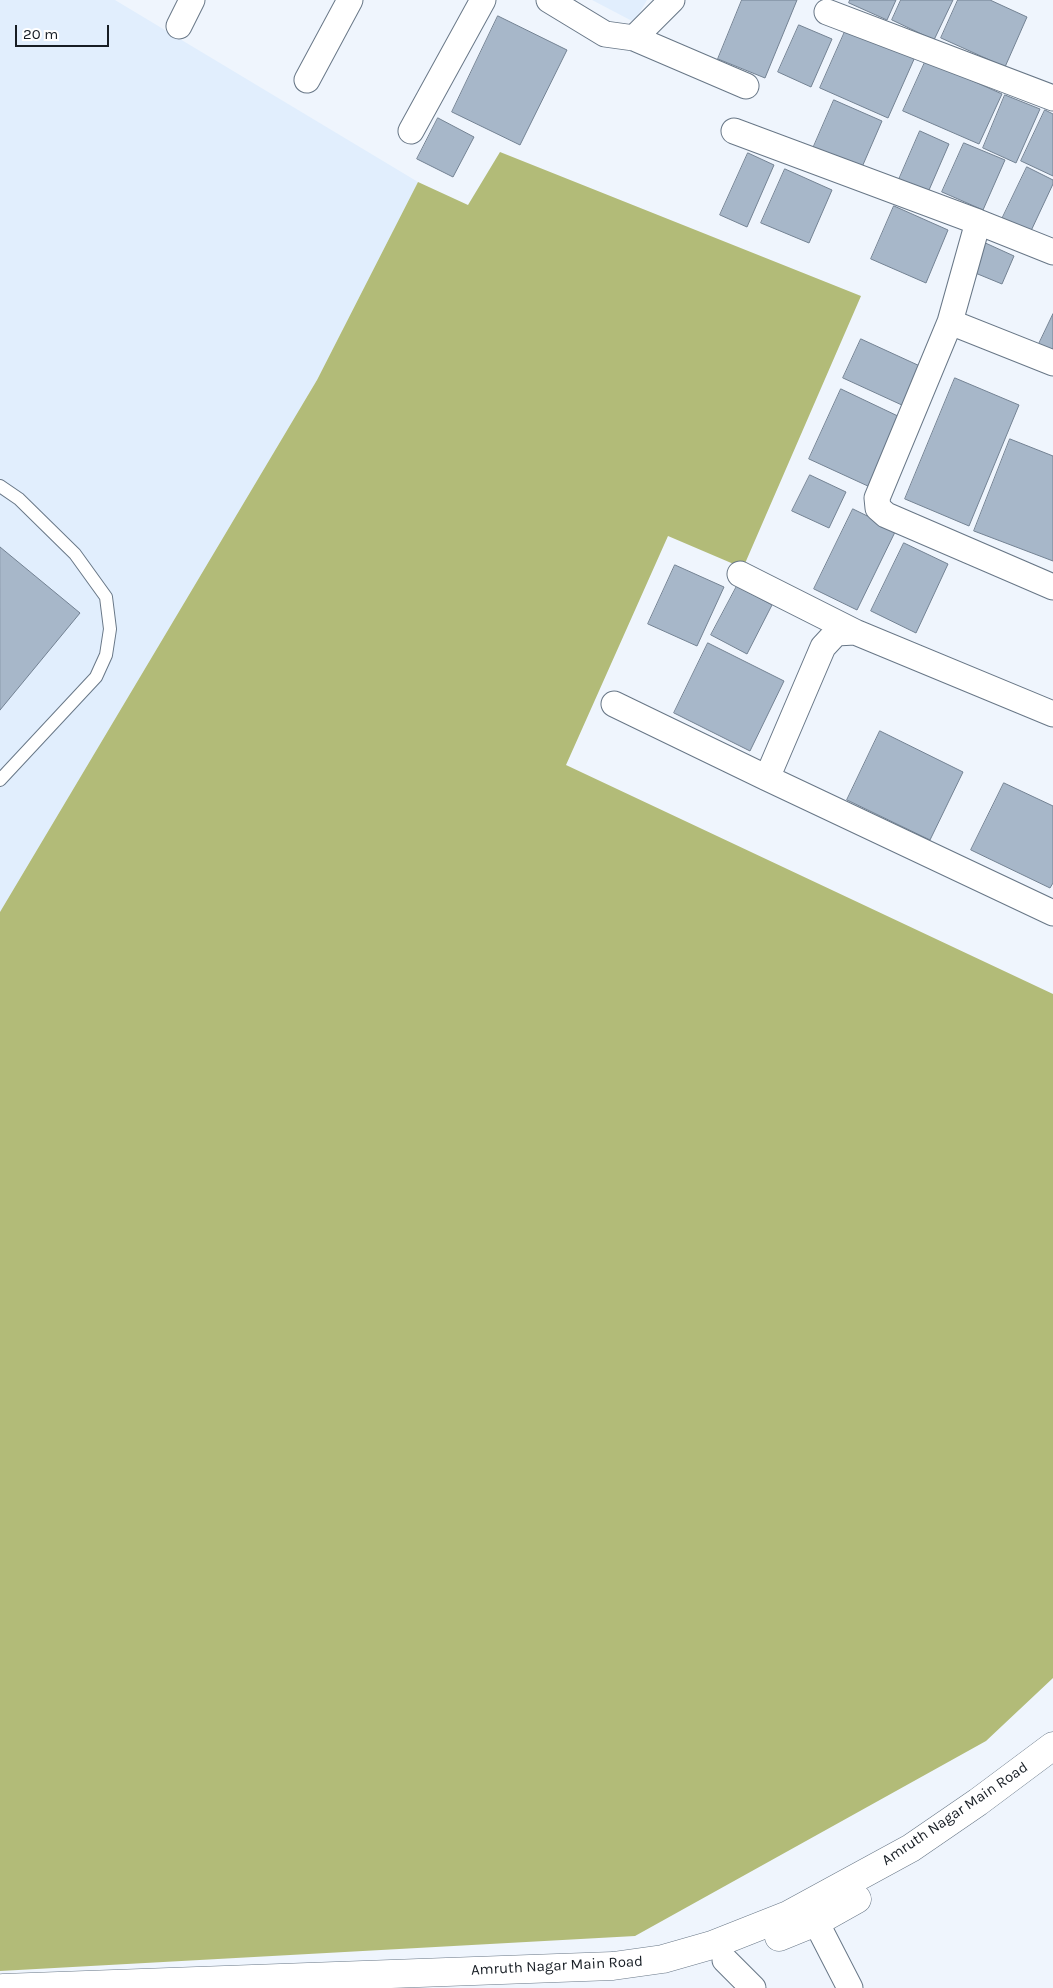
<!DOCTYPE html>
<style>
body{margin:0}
#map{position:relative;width:1053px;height:1988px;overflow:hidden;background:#eff5fd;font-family:Karla,sans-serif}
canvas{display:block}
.scale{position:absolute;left:15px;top:25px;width:94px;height:22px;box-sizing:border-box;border:2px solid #171d24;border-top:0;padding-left:6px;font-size:15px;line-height:18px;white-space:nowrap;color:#171d24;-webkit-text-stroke:4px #fff;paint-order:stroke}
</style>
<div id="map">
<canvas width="1053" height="1988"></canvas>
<div class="scale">20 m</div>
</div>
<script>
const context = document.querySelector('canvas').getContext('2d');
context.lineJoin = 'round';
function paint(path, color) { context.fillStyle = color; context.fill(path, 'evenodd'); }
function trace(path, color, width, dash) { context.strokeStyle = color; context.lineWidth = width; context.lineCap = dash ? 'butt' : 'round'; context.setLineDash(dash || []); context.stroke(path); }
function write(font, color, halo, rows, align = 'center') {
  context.font = font + ' Karla,sans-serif'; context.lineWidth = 4; context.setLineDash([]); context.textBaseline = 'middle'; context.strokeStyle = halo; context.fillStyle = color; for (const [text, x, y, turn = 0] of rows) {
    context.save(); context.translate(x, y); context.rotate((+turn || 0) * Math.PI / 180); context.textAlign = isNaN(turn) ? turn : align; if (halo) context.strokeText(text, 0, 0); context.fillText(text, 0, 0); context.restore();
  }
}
paint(new Path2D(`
 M0 0H115L418 182 317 380 0 912Z
 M592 0H647L634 22Z`), '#e1eefd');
paint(new Path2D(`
 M500 152 861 296 743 568 668 536 566 765 1053 994V1678L986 1741 635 1936 0 1971V912L317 380 418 182 468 205Z`), '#b2bb78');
const building = new Path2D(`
 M742 0H797L765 78 718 59Z
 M850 0H896L887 20 849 3Z
 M901 0H953L934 40 892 20Z
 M958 0H990L1027 17 1005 67 941 38Z
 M498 16 567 50 520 145 452 112Z
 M799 25 832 39 811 87 778 72Z
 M847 27 915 57 888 118 820 88Z
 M926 60 1002 94 979 144 903 111Z
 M1005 95 1040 109 1016 163 983 148Z
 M834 100 882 121 859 174 811 153Z
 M1045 110 1053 114V176L1021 161Z
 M438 118 474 137 453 177 417 159Z
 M920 131 949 144 926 197 897 184Z
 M964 143 1005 160 983 210 942 192Z
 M748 153 774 165 747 227 720 215Z
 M1027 167 1053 180V184L1030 233 1002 219Z
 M785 169 832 190 809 243 761 223Z
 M894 206 948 230 926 283 871 259Z
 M981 241 1014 256 1002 284 968 270Z
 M1053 314V356L1037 348Z
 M861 339 922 367 904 406 843 378Z
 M955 378 1019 405 969 526 905 499Z
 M841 389 902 418 870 487 809 459Z
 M1010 439 1053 456V561L974 531Z
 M810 475 846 492 829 528 792 511Z
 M853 509 896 530 857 610 814 589Z
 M904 543 948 564 916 633 871 611Z
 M0 547 80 613 0 710Z
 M675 565 724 587 697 646 648 624Z
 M737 586 772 605 747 654 711 635Z
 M708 643 784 681 750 751 674 713Z
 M880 731 963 772 930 840 847 800Z
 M1004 783 1053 806V883L1050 888 971 850Z`);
paint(building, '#a7b7c9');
trace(building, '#738293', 1);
const lane = new Path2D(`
 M0 486 19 499 75 554 106 597 110 629 106 655 96 677 0 780`);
const street = new Path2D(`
 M549 0 605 34 634 38 672 0
 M827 12 1053 98
 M179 26 192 0
 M634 38 746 86
 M307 80 350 0
 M411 131 483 0
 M734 131 978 222 1053 252
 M978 222 950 322 877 498 878 508 886 515 1053 587
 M950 322 1053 363
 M740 574 855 632
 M614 704 767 778 1053 913
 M767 778 823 647 836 633 855 632 1053 714
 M816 1922 850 1988
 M725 1960 753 1988`);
const secondary = new Path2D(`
 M779 1937 816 1922 857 1899
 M3 1988 613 1966 663 1959 712 1945 788 1915 911 1848 978 1802 1053 1746`);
trace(lane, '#687787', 14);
trace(street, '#687787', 27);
trace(secondary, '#687787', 29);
trace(lane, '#fff', 12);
trace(street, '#fff', 25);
trace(secondary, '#fff', 28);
write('15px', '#171d24', '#fff', [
 ["Amruth Nagar Main Road",955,1814,-34],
 ["Amruth Nagar Main Road",557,1966,-3]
]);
</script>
